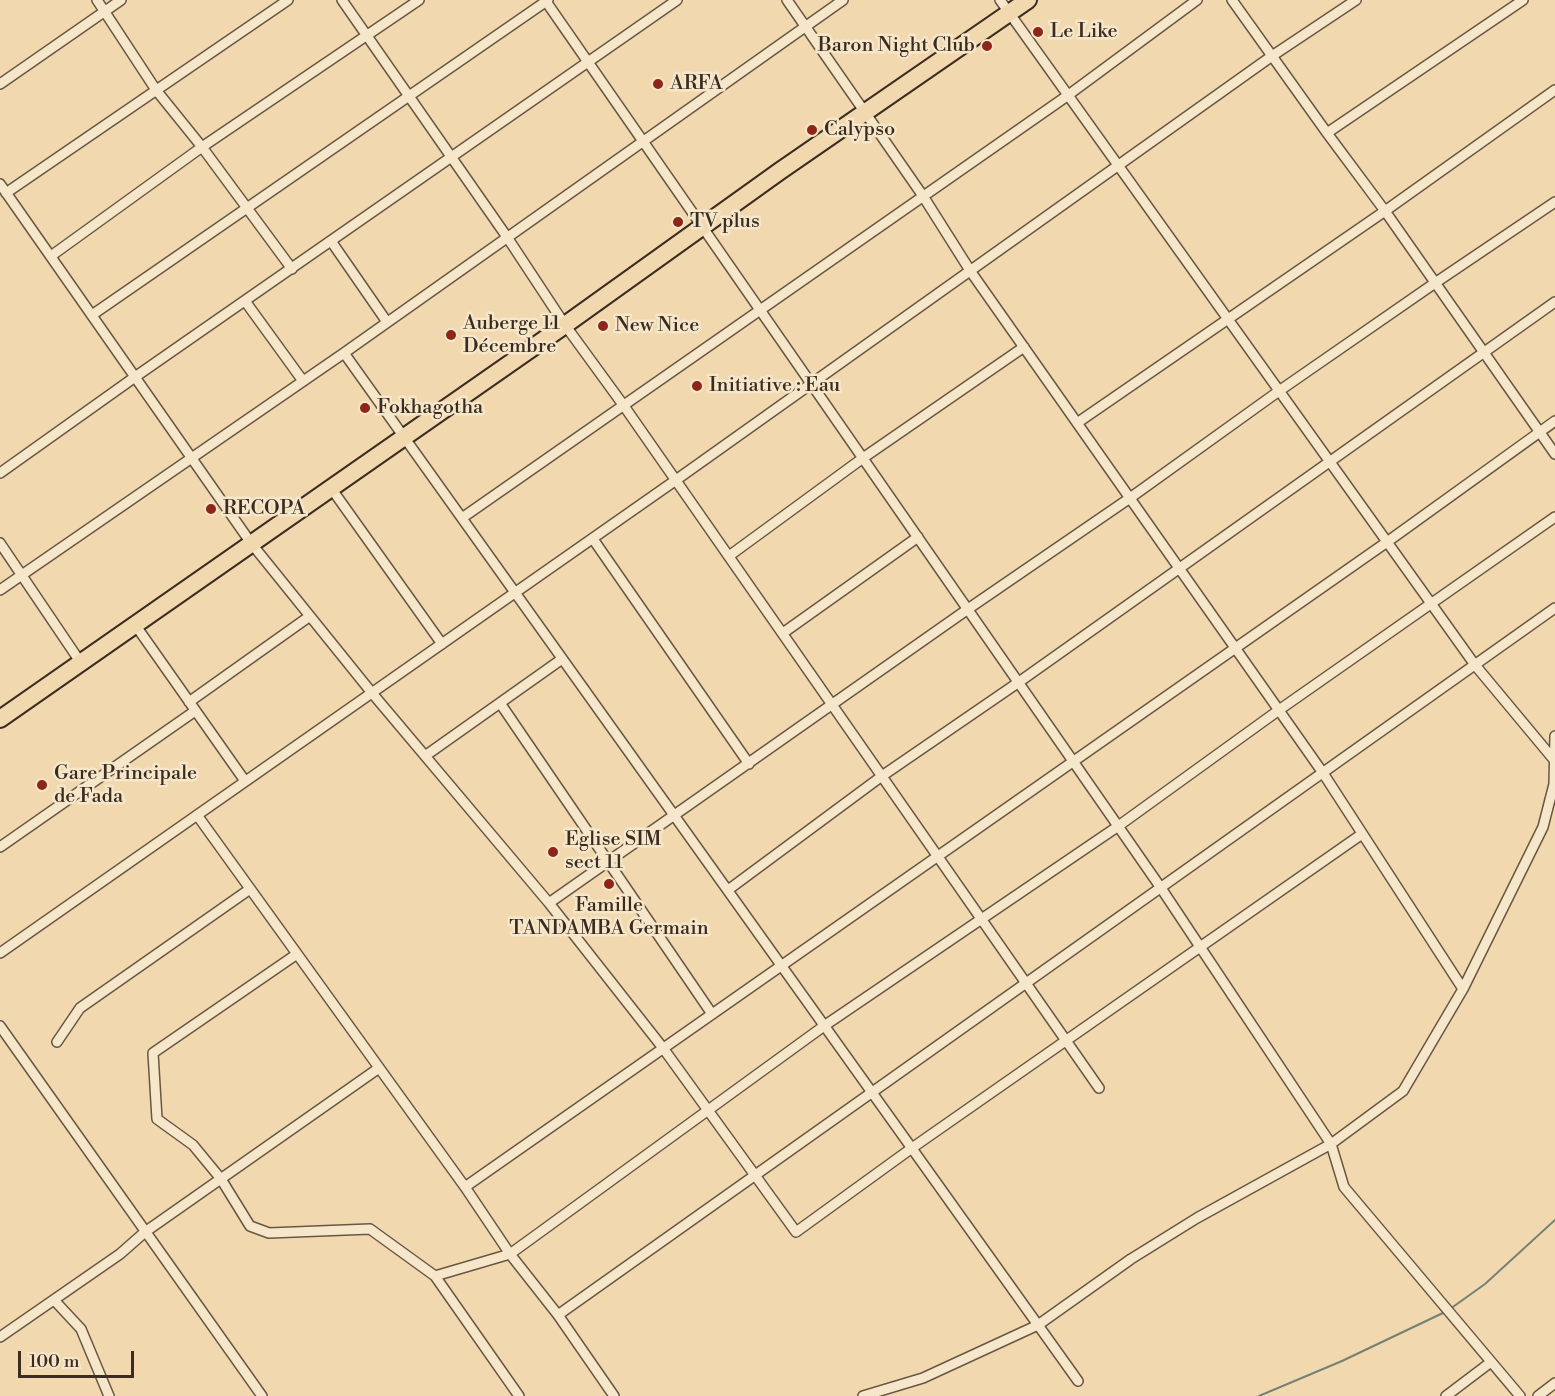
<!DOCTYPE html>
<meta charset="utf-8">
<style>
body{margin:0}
#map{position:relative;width:1555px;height:1396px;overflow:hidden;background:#f1d8ae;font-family:"Libre Bodoni",serif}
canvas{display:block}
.scale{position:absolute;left:18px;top:1351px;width:116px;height:27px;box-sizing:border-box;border:3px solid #3a2c21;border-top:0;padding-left:8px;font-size:18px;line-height:21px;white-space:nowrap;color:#3a2c21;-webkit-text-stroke:4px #f6e6ca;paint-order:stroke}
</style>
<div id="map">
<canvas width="1555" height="1396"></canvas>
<div class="scale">100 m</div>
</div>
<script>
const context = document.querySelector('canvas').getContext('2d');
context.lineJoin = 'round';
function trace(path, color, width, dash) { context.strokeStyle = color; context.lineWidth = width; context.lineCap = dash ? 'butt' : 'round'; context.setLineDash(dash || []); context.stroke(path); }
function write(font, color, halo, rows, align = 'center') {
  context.font = font + ' "Libre Bodoni",serif'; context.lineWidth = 5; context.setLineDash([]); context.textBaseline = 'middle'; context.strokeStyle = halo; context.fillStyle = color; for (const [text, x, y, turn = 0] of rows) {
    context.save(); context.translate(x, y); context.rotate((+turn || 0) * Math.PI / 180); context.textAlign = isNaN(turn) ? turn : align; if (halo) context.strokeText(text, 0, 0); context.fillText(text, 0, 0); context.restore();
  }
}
trace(new Path2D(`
 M1450 1309 1485 1284 1555 1220
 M1259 1396 1342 1361 1445 1312`), '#748174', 2);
const street = new Path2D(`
 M97 0 156 90 202 147 292 269
 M342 0 507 237 565 325 624 406 1099 1088
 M545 0 1161 888 1331 1144 1344 1187 1520 1396
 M787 0 923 196 971 272 1323 773 1463 989
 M1000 0 1475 665 1555 761
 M1232 0 1327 133 1385 211 1555 454
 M0 84 121 0
 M1327 133 1523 0
 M0 184 251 543 372 693 549 903 663 1048 796 1232 912 1148 1362 834
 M6 193 288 0
 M331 241 387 322
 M51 256 202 147 419 0
 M245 301 303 381
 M92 315 548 0
 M344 353 1078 1381
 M1077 423 1385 211 1555 90
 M0 473 135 377 677 0
 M331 488 442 644
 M462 518 1067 96 1197 0
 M593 539 749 764
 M0 543 81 663
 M729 556 863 458 1024 347
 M0 590 344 353 843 0
 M136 626 245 781
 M783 633 918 537
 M189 702 310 616
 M500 703 712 1014
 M425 756 562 659
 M197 815 465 1187 510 1254 558 1315 614 1396
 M0 847 195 711
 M728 890 882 776 1019 682 1555 302
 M549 903 968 609 1130 498 1279 391 1435 283 1555 202
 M0 953 676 480 1272 56 1356 0
 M297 954 153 1053 157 1119 193 1145 221 1179 250 1226 269 1233 370 1229 435 1276 510 1254 824 1026 1117 827 1279 710 1555 517
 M0 1026 262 1396
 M57 1042 80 1008 250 889
 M465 1187 1387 542 1555 421
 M435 1276 519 1396
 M54 1300 81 1329 109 1396
 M558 1315 1555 608
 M0 1337 120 1254 145 1232 379 1068
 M863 1396 923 1378 1038 1325 1131 1259 1197 1218 1331 1144 1403 1091 1463 989 1543 827 1554 784 1555 736
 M1446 1396 1491 1362
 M1538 1396 1555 1383`);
const highway = new Path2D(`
 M0 719 565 325 780 171 1028 0`);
trace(street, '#685744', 12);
trace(highway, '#3a2c21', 20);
trace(street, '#f6e6ca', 9);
trace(highway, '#f1d8ae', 16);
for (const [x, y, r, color] of [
 [1038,32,6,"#8f2418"],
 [987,46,6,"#8f2418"],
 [658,84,6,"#8f2418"],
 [812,130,6,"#8f2418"],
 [678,222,6,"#8f2418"],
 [603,326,6,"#8f2418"],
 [451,335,6,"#8f2418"],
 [697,386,6,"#8f2418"],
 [365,408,6,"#8f2418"],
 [211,509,6,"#8f2418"],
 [42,785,6,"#8f2418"],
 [553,852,6,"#8f2418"],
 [609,884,6,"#8f2418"]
]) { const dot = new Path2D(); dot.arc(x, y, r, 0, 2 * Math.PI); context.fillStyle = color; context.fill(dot); trace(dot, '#f6e6ca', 2); }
write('20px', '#3a2c21', '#f6e6ca', [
 ["Le Like",1050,32],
 ["Baron Night Club",975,46,"right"],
 ["ARFA",670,84],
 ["Calypso",824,130],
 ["TV plus",690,222],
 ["Auberge 11",463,324],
 ["Décembre",463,347],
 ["New Nice",615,326],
 ["Initiative : Eau",709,386],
 ["Fokhagotha",377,408],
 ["RECOPA",223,509],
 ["Gare Principale",54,774],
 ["de Fada",54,797],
 ["Eglise SIM",565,840],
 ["sect 11",565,863],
 ["Famille",609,906,"center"],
 ["TANDAMBA Germain",609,929,"center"]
], 'left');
</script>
